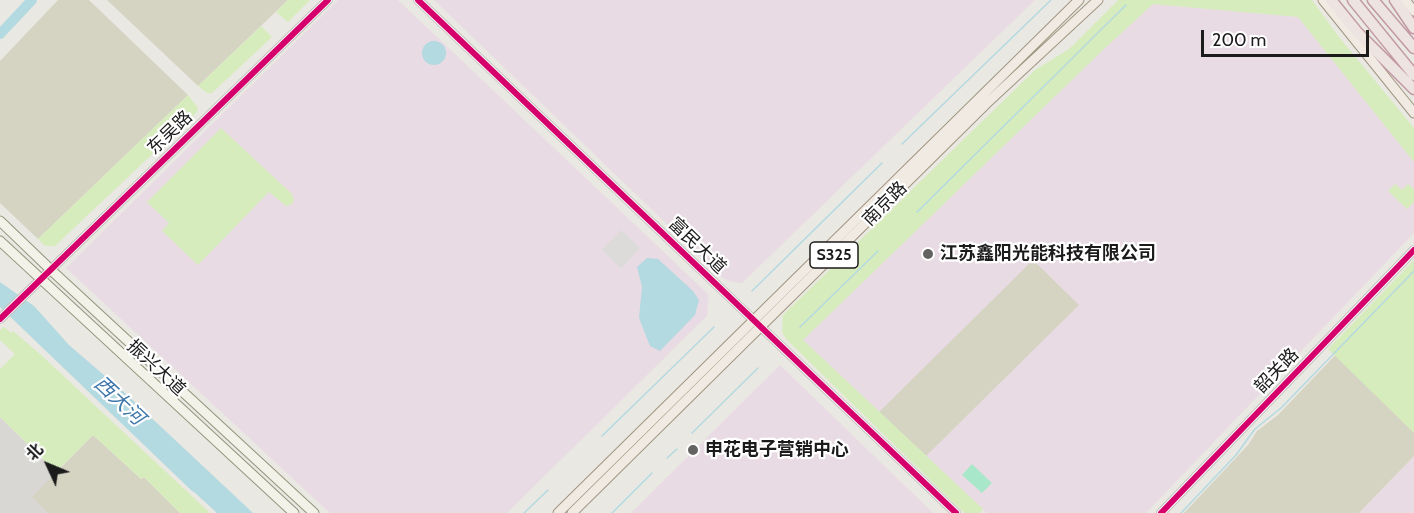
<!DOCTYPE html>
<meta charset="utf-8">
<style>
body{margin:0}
#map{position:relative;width:1414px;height:513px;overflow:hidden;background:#eae8e2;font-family:Cabin,"Noto Sans SC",sans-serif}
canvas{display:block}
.north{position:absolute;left:18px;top:435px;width:60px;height:60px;-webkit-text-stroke:4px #fff;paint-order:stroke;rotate:314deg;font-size:16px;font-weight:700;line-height:24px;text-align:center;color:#1b1b1b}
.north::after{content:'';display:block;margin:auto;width:21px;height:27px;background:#1b1b1b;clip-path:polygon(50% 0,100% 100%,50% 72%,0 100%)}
.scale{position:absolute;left:1201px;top:30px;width:168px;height:27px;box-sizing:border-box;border:3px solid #1b1b1b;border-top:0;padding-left:8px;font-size:18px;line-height:21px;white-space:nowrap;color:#1b1b1b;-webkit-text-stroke:4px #fff;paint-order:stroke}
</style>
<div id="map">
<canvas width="1414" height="513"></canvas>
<div class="north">北</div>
<div class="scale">200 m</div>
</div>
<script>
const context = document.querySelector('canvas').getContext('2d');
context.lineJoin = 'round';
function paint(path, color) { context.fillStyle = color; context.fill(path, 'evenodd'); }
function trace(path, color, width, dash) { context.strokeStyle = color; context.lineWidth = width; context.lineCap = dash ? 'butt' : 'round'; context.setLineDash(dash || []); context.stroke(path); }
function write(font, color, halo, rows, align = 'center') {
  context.font = font + ' Cabin,"Noto Sans SC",sans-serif'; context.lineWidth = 4.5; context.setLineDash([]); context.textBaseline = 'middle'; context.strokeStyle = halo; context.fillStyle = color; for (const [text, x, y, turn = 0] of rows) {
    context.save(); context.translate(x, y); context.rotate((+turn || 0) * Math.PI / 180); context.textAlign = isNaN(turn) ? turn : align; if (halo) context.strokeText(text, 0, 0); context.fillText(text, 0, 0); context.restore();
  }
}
paint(new Path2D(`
 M0 417 56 472 108 513H0Z`), '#d9d7d4');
paint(new Path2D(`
 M338 0H398L709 295 707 316 507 513H330L66 268Z
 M434 0H1035L742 283 732 282 723 278Z
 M1153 4 1298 17 1414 162V233L1146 513H986L803 340 1105 48Z
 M780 365 933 513H631Z
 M1414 456V513H1359Z`), '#e9dbe3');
paint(new Path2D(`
 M58 0H89L188 95 38 239 0 203V61Z
 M107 0H288L198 86Z
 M1033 260 1079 305 926 456 879 412Z
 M1414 273V456L1359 513H1184L1248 445 1257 431 1278 415Z
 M93 435 141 479 144 477 180 513H48L32 497Z`), '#d5d4c3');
paint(new Path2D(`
 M288 0H310L288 22 276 12Z
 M1118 0H1312L1339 37 1414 128V162L1298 17 1153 4 1105 48 803 340 983 509 980 513H964L786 339 782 332 783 315 1035 70 1069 49Z
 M261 26 272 37 212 93H207L198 86Z
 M188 95 198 108 197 112 55 246H45L38 239Z
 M221 128 292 194 294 200 292 204 286 206 269 192 198 265 162 231 169 223 147 202Z
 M1395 184 1402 190 1408 184 1414 189V202L1407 209 1388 191Z
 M1414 260V433L1328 349Z
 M4 327 11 333 13 331 40 354 210 513H180L144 477 141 479 93 435 56 472 0 417V369L15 354 0 340V330Z`), '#d7ecbd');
paint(new Path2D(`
 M972 464 992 483 982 493 962 475Z`), '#a9e7cb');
paint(new Path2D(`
 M621 230 640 248 621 269 602 250Z`), '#dcdbd9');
paint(new Path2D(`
 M422 53a12 12 0 1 1 24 0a12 12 0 1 1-24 0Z
 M647 258 658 259 693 291 699 300 695 315 660 351 650 346 639 318 642 287 637 267Z
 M0 282 34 306 69 345 126 394 253 513H217L194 492 192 491 0 307Z`), '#b3d9e1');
trace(new Path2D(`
 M902 144 1051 0
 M917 212 1126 5
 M752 291 882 163
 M800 327 878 251
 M692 433 758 368
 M602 436 714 327
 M667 458 677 449
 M524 513 548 490
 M612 513 652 473
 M1181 513 1236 455 1255 429 1281 408 1414 271`), '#b3d9e1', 1.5);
trace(new Path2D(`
 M0 34 32 0`), '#b3d9e1', 10);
const tertiary = new Path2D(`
 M418 0 956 513
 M0 319 328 0
 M1161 513 1414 250`);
const secondary = new Path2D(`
 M0 221 50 269 314 513
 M0 241 294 513`);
const primary = new Path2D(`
 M1323 0 1414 113
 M1405 0 1414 11
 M558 513 1079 0
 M572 513 987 103 1098 0`);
const trunk = new Path2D(`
 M1331 0 1357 32 1414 89
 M1353 0 1414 75
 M1373 0 1414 48
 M1395 0 1414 28`);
trace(tertiary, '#c2c2bf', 10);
trace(secondary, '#93947b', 11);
trace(primary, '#a09580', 11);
trace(trunk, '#c298a5', 13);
trace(tertiary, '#fcfcfb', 8);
trace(secondary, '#f2f2e8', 9);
trace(primary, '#f0eae2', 9);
trace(trunk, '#ede3e0', 10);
trace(new Path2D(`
 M418 0 956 513
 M0 319 328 0
 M1161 513 1414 250`), '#d6006c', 6);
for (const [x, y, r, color] of [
 [928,254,6,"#636361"],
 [693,450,6,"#636361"]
]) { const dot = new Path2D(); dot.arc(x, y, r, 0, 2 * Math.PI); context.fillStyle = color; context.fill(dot); trace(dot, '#fff', 2); }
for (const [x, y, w] of [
 [834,255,48]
]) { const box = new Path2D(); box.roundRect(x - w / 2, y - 13, w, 26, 4.5); context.fillStyle = '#fff'; context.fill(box); trace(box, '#1b1b1b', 1.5); }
write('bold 16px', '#1b1b1b', null, [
 ["S325",834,255]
]);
write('18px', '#1b1b1b', '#fff', [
 ["东吴路",170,133,-44],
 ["南京路",885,204,-45],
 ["富民大道",697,246,44],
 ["振兴大道",156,368,43],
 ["韶关路",1277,371,-46]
]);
write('bold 18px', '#1b1b1b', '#fff', [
 ["江苏鑫阳光能科技有限公司",940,254],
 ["申花电子营销中心",705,450]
], 'left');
write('italic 20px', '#3d77ac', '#fff', [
 ["西大河",119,401,43]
]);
</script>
